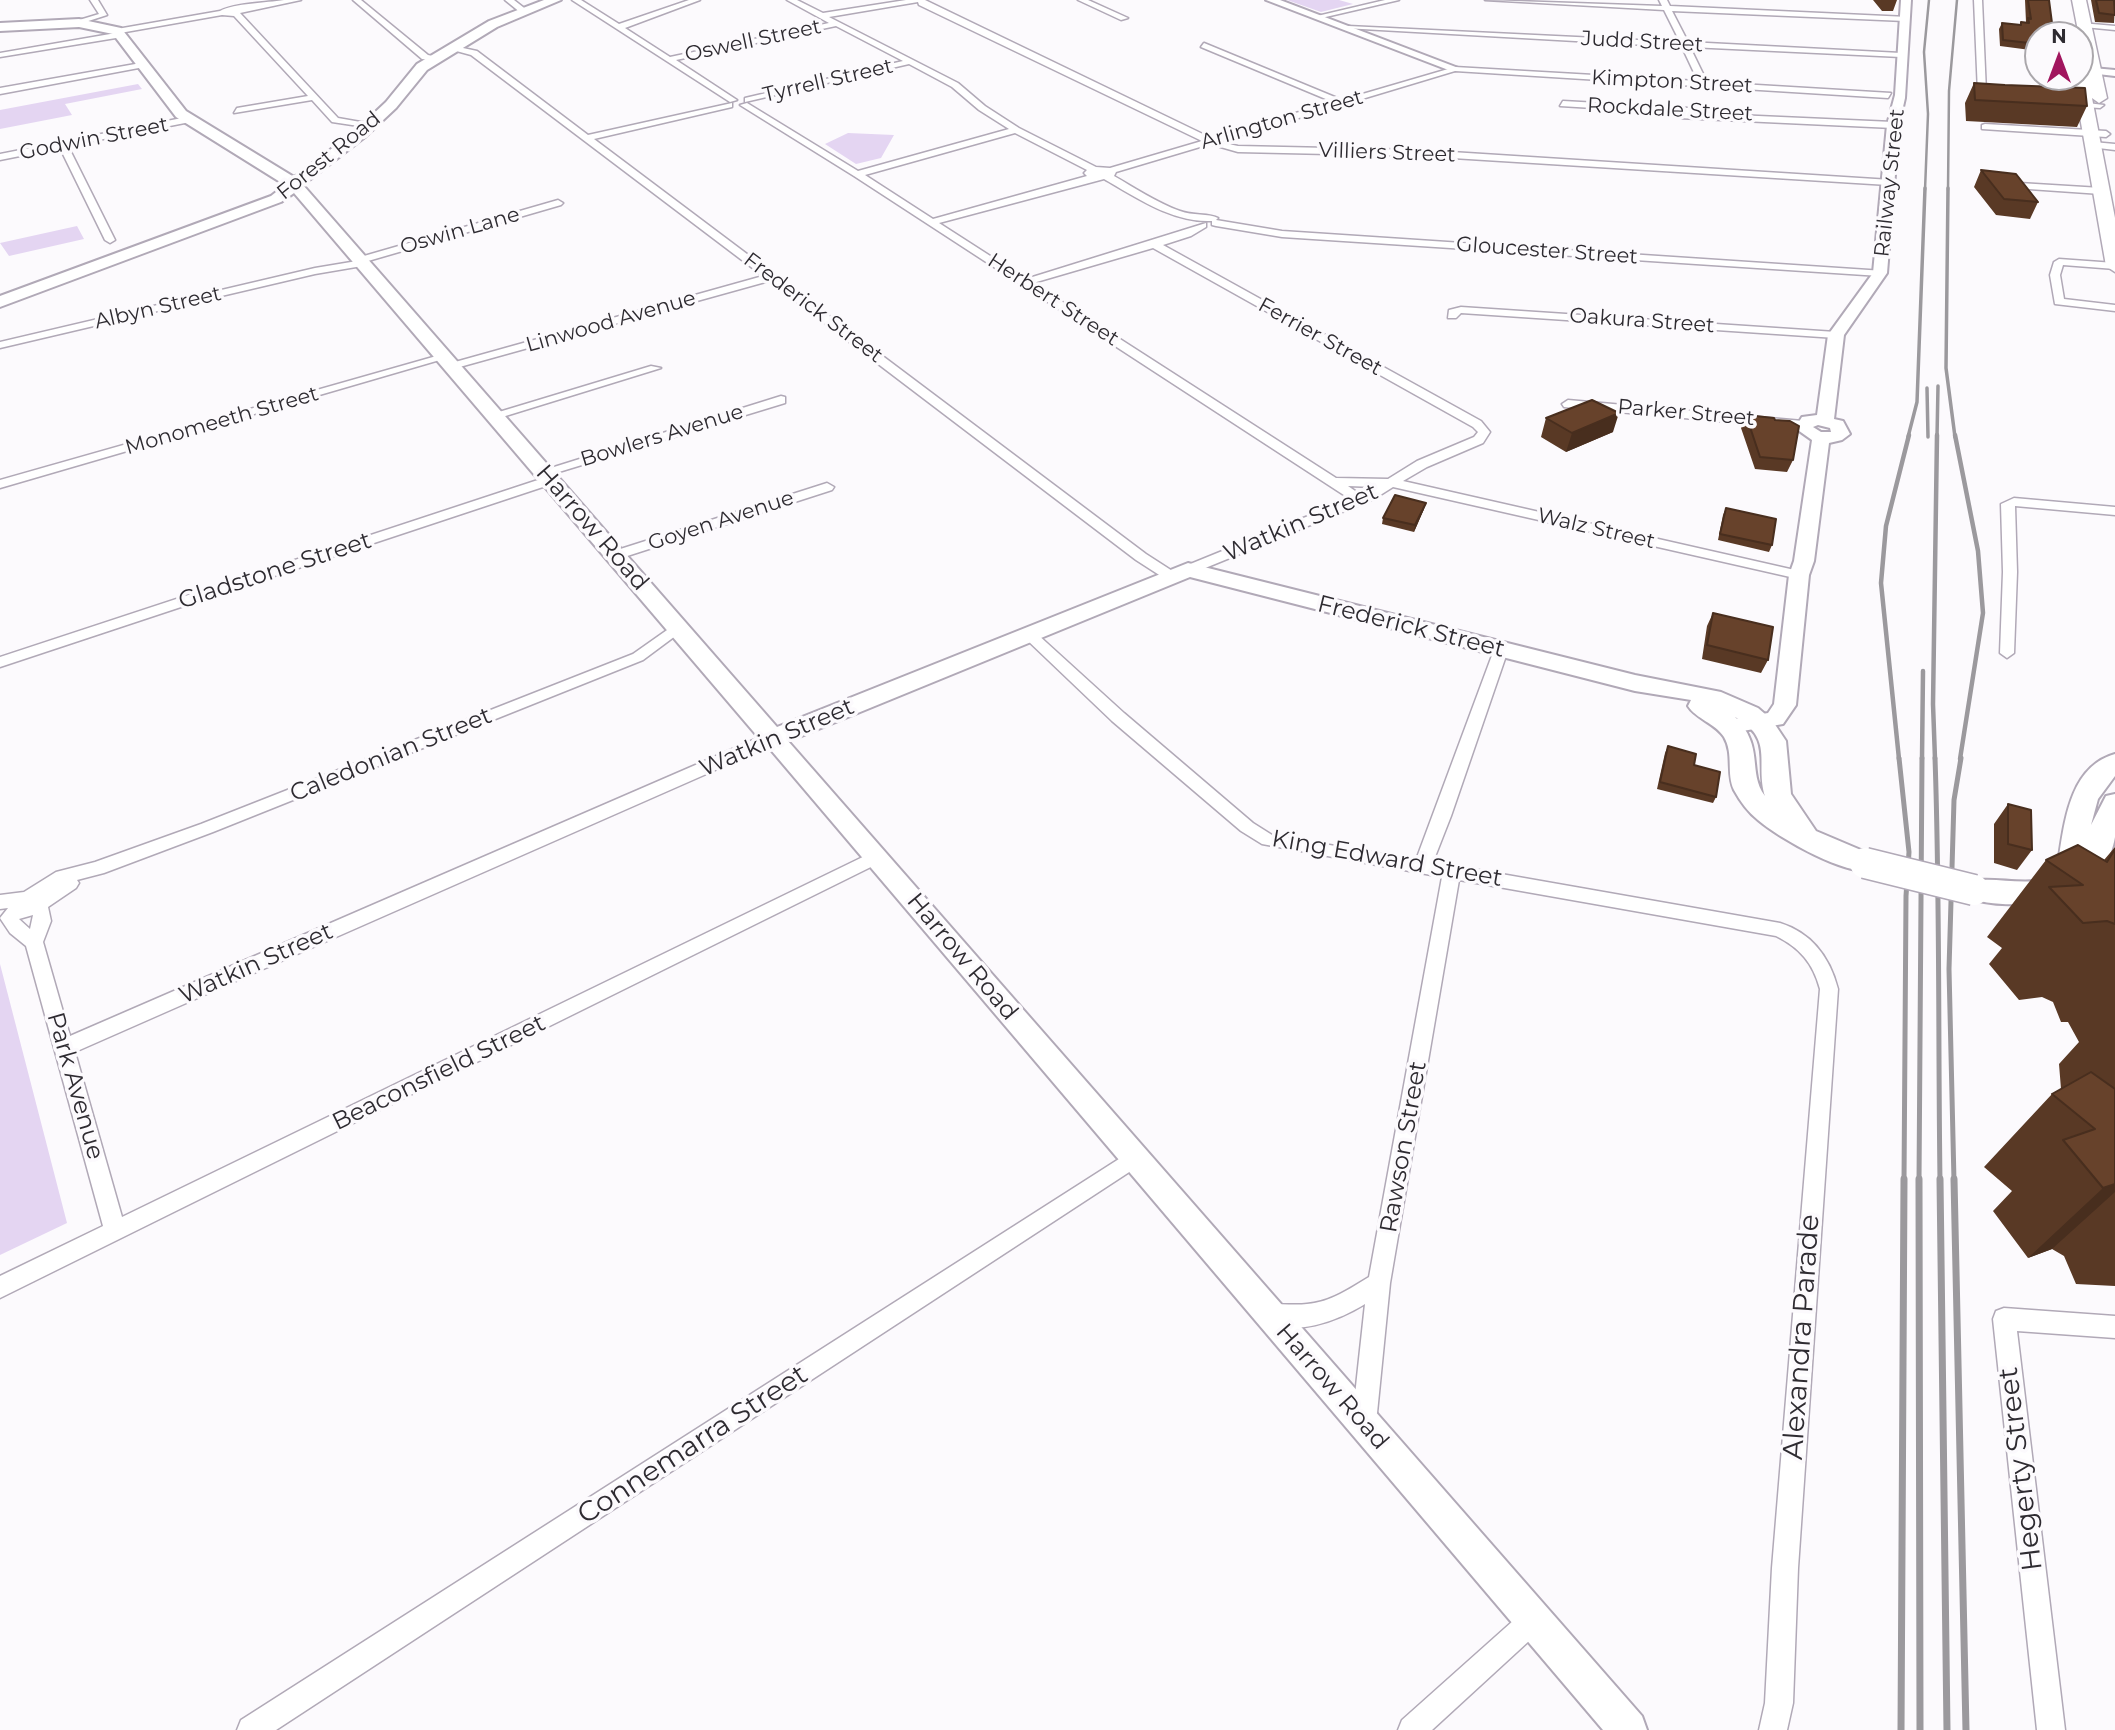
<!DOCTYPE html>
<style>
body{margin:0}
#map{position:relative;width:2115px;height:1730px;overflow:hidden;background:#fcfafd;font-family:Montserrat,sans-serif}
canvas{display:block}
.north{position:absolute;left:2024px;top:21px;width:70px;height:70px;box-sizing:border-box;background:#fcfafd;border:2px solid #aaa7ab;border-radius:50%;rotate:0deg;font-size:19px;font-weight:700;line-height:28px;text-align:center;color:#2e2b31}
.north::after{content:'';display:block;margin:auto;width:24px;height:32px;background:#a1155e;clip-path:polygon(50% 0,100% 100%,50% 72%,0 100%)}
</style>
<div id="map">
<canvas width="2115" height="1730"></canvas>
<div class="north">N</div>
</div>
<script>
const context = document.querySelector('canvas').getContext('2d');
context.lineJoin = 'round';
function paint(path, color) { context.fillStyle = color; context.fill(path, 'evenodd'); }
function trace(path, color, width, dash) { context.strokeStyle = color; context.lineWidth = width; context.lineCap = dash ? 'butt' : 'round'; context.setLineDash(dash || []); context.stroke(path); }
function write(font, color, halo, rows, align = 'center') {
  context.font = font + ' Montserrat,sans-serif'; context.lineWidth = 7; context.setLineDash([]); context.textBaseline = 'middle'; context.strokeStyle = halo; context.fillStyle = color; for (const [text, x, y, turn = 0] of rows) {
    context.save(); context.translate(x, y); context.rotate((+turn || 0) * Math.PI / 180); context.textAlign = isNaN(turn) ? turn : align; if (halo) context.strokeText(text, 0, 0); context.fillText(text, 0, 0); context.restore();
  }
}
paint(new Path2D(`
 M1287 0H1339L1353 4 1321 12Z
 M138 84 142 89 65 104 72 115 0 129V110Z
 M848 133 894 135 881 158 856 164 825 144Z
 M77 226 84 239 9 256 0 243Z
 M0 964 67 1223 0 1255Z`), '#e4d5f2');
const street = new Path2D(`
 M90 0H98L107 15 76 25V21L99 14Z
 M284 0H301L240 13 338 118 372 124V128L332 122 312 100 234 113 237 108 308 96 234 16 222 15 120 33 122 37 0 57V53L116 33 113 31 117 29 220 11C235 3 266 3 284 0Z
 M353 0H361L428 55 437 57V61L422 59Z
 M505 0H514L528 11 521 13Z
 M572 0H581L619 24 689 0H700L625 28 670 57 829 23 787 0H797L823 13 906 0H925L1211 138 1333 102 1201 47 1204 43 1342 100 1455 67 1698 81 1682 47 1344 28 1348 26 1680 42 1664 10 1485 0 1662 6 1659 0H1667L1670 6 1908 17 1905 21 1672 11 1688 42 1901 53 1905 55 1901 57 1690 47 1707 82 1891 93 1888 98 1455 71 1219 142 1238 146 1420 150 1891 180V184L1888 185 1420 156 1238 152 1210 144 1116 172 1114 176C1135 188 1157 203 1180 211 1192 216 1209 213 1218 218L1216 220 1282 231 1884 271V275L1880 276 1282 237 1216 226 1212 225V221C1173 223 1137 198 1104 179L939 223 1026 279 1206 223V227L1191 236 1163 245 1481 421 1490 432 1483 443 1427 467 1403 481 1799 571 1806 575 1799 579 1393 487 1374 499 1193 573H1183V567L1350 499 854 176 740 105 747 103 858 171 1009 129 979 110 952 87 909 64 745 102V98L903 61 836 26 676 60 737 100 730 102ZM918 2 919 5 1202 141 1110 168 1096 167 1019 128 985 106 958 83 829 17ZM1015 133 1087 170 1084 173 1087 176 933 219 865 175ZM1153 248 1473 427 1478 432 1474 437 1417 461 1388 479 1336 478 1033 283ZM1348 486 1375 487 1361 495Z
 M1078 0H1088L1128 18 1121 20Z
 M1385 0H1399L1317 19 1313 17Z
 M1974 0H1982L1986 92 1995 99 1991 102 1978 93Z
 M2081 23 2115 26V30L2084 27Z
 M449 45 477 51 588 135 732 103V107L594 139 1146 554 1177 574V580H1167L1136 560 769 281 456 368H448V364L763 276 471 55 449 49Z
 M141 63 144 67 0 94V88Z
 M1563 101 1689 108 1693 111 1691 113 1893 122 1897 125 1893 128 1678 118 1674 115 1676 113 1560 106Z
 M2071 101 2104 105 2100 108 2068 106Z
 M187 117 190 122 68 146 115 240 110 243 105 240 60 148 0 160V154Z
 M1985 124 2106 131 2110 134 2106 137 1982 129V125Z
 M2093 142 2115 144V150L2090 147V143Z
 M2003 182 2101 188 2106 191 2101 194 2000 187V183Z
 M558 200 563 203 561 205 368 261V265L315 274 0 348V342L315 268 357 261V258Z
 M2059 259 2115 263V269L2063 265 2060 275 2064 299 2115 305V311L2055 304 2050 275 2054 262Z
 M1461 307 1836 332 1842 335 1836 338 1461 313 1456 318H1448L1449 310Z
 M440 355 450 357 0 488V480Z
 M651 366 661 368 499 418 489 415Z
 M781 396 785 397V403L549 475 544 476 538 472Z
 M1568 400 1803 421 1809 425 1803 429 1564 407 1562 404Z
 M550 476 556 480 555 483 0 667V657Z
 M827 483 834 487 832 490 621 558H611L609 555 611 552Z
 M2014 498 2115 507V515L2015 506 2017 572 2014 653 2007 658 2000 653 2003 572 2001 504Z
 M677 623 684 628 682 631 643 660 213 832 104 873 77 880 79 883 76 888 48 907 51 921 43 942 70 1036 767 734 773 733 781 738 779 742 75 1052 122 1217 871 853H883L886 857 883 861 0 1298V1276L103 1226 26 946 10 933 0 918 8 908 0 909V895L24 892 56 872 95 862 201 824 633 654ZM33 915 30 929 19 919Z
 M1031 631 1036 633 1124 713 1253 823 1272 835 1416 860 1494 650 1501 645 1506 647 1508 650 1451 816 1433 862 1780 923C1812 933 1830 958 1838 989L1798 1568 1793 1703 1787 1730H1759L1765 1703 1772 1568 1820 989C1813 963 1800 948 1776 936L1459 880 1390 1283 1376 1423 1373 1432 1364 1435 1355 1432 1352 1423 1365 1304C1336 1322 1295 1336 1262 1323L1259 1315 1262 1307C1276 1302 1292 1306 1307 1304 1331 1302 1349 1289 1369 1277L1442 877 1262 844 1241 831 1112 721 1026 639 1024 636Z
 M1133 1150 1140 1153 1143 1159 1140 1165 276 1730H237L241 1720Z
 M2004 1308 2115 1316V1338L2017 1331 2065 1730H2037L1993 1319 1996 1311Z
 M1532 1608 1541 1612 1545 1621 1541 1630 1432 1730H1398L1402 1720 1523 1612Z`);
const secondary = new Path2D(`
 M1266 0H1280L1461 69 1451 71Z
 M1901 0H1911L1905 98 1899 125 1887 273 1844 335 1834 419 1843 421 1850 434 1842 440 1829 443 1814 561 1809 575 1796 705 1783 724 1731 733 1723 731 1720 726 1723 721 1768 713 1774 704 1789 575 1794 561 1812 440 1795 428 1802 417 1817 415 1828 335 1873 273 1887 125 1895 95ZM1818 425 1830 428 1831 432H1821L1813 427Z
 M2093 68 2115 70V76L2089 73 2087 71Z
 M773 731 781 733 1642 1716 1647 1730H1603L765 743 762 738 765 733Z`);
const primary = new Path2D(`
 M544 0H561L497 27 427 70 396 108 365 137 303 185 777 727 1188 563 1635 675 1721 692 1758 708 1772 720 1786 741 1791 794 1816 831 1875 856 1879 863 1875 870C1848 878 1779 838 1758 820 1748 812 1740 801 1734 790 1726 774 1734 754 1724 737 1715 723 1696 719 1688 706L1691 700 1635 691 1190 577 782 744 773 747 764 744 294 193 281 202 0 307V296L271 196 285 185 176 117 113 34 79 27 0 31V23L79 19 121 28 186 111 294 177 355 131 386 102 417 64 489 21ZM1735 717C1775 739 1755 763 1765 796 1747 772 1765 747 1735 717Z
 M2115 754V776L2098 799 2091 825 2106 796 2115 794C2115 807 2115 823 2115 837 2104 904 2016 914 1964 897L1960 890 1964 883C1993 873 2026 890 2056 875 2064 833 2065 768 2115 754Z`);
const highway = new Path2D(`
 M2072 0H2086L2107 98 2099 103 2092 98 2115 218V272L2106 266 2073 77H2080V73L2087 77Z`);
trace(street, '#b1a9b7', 3);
trace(secondary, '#b1a9b7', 4);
trace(primary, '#b1a9b7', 4);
trace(highway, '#b1a9b7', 3);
paint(street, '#fff');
paint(secondary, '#fff');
paint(primary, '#fff');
paint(highway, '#fff');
trace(new Path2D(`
 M1925 190 1928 114 1924 52 1929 0
 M1948 190 1949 91 1957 0`), '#9b999d', 2.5);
trace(new Path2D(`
 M1948 188 1946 368 1955 437
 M1927 388 1928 437
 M1908 437 1917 402 1925 188
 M1937 437 1938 386`), '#9b999d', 3.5);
trace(new Path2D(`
 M1955 435 1978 551 1983 613 1960 759
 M1899 759 1881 583 1886 526 1909 435
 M1922 759 1923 671
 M1935 759 1933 704 1937 435`), '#9b999d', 4.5);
trace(new Path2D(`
 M1899 758 1909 852 1906 896 1904 1181
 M1935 758C1940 899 1938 1040 1940 1181
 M1919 1181 1922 758
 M1954 1181 1949 969 1954 800 1961 758`), '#9b999d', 5);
trace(new Path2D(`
 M1919 1179 1920 1730
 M1940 1179 1947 1730
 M1954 1179 1966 1730
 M1901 1730 1904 1179`), '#9b999d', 7);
const primaryBridge = new Path2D(`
 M1865 863 1974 890`);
trace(primaryBridge, '#b1a9b7', 33, []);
trace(primaryBridge, '#fff', 30);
paint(new Path2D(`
 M1873 0H1897L1893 11H1882Z
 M2025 0H2049L2052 23 2050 27 2038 35V51L2000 46 1999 29 2002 23 2020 25 2021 22H2026Z
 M2091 0H2114L2115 4 2114 23 2095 22Z
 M1974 83 2087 106 2077 127 1966 121 1965 103Z
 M1981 170 2038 202 2030 219 1996 215 1974 187Z
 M1746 415 1793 460 1787 472 1755 469 1741 428Z
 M1546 418 1613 432 1566 452 1541 437Z
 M1726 508 1772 545 1769 552 1718 540 1723 515Z
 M1424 509 1414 532 1382 524 1383 518Z
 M1713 613 1768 660 1761 673 1702 659 1707 626Z
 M1668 746 1694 765 1716 797 1713 803 1657 789 1665 753Z
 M2008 804 2032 850 2017 870 1994 863V824Z
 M2115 847V1286L2076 1284 2064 1256 2052 1249 2028 1258 1993 1211 2012 1191 1984 1167 2052 1094 2061 1089 2059 1064 2079 1042 2068 1022H2061L2053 1002 2042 997 2019 1000 1989 964 2002 948 1987 937 2046 860H2104Z`), '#593925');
paint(new Path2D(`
 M1619 413 1613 432 1566 452 1572 433Z
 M1426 503 1424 509 1414 532 1415 525Z
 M2115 1184V1192L2052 1249 2028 1258 2103 1188Z`), '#482e1e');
const building = new Path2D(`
 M2028 0H2049L2052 23H2049L2051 35H2038V44L2003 40 2002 23 2021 25V22L2029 23 2028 18 2031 19Z
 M2096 0H2114L2115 15 2099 13Z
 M1974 83 2005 85 2085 88 2087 106 1975 100Z
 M1981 170 2016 174 2038 202 2004 199Z
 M1592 400 1619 413 1572 433 1546 418Z
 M1746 415 1774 418 1775 420 1790 421 1799 426 1793 460 1760 457Z
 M1395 495 1426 503 1415 525 1383 518Z
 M1726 508 1776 519 1772 545 1720 534Z
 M1713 613 1773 627 1768 660 1707 645Z
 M1668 746 1696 754 1694 765 1720 772 1716 797 1660 782Z
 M2008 804 2031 810 2032 850 2008 844Z
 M2078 845 2107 862 2115 849V924L2107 921 2083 923 2049 887 2083 885 2046 860Z
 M2091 1072 2115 1089V1184L2103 1188 2063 1140 2095 1129 2052 1094Z`);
paint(building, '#67422b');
trace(building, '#482e1e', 2);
write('21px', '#2e2b31', '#fcfafd', [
 ["Oswell Street",753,41,-12],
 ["Judd Street",1642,42,3],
 ["Tyrrell Street",828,81,-13],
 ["Kimpton Street",1672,82,3],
 ["Rockdale Street",1670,110,3],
 ["Arlington Street",1282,120,-16],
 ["Godwin Street",94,139,-11],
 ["Villiers Street",1387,153,2],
 ["Forest Road",329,156,-39],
 ["Railway Street",1890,183,-84],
 ["Oswin Lane",460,231,-16],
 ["Gloucester Street",1547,251,4],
 ["Herbert Street",1053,300,33],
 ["Albyn Street",158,308,-13],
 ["Frederick Street",813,308,37],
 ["Oakura Street",1642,321,4],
 ["Linwood Avenue",611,322,-16],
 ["Ferrier Street",1320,337,29],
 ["Parker Street",1686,413,5],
 ["Monomeeth Street",222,421,-16],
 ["Bowlers Avenue",662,436,-17],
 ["Goyen Avenue",721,521,-18],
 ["Walz Street",1596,529,13]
]);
write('24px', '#2e2b31', '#fcfafd', [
 ["Watkin Street",1301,523,-23],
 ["Harrow Road",592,528,49],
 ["Gladstone Street",275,571,-18],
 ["Frederick Street",1411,627,14],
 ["Watkin Street",777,738,-23],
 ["Caledonian Street",391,755,-22],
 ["King Edward Street",1387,859,10],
 ["Harrow Road",962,957,50],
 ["Watkin Street",256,964,-24],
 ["Beaconsfield Street",439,1073,-26],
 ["Park Avenue",75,1086,74],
 ["Rawson Street",1404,1147,-80],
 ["Harrow Road",1332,1387,49]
]);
write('28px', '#2e2b31', '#fcfafd', [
 ["Alexandra Parade",1802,1337,-86],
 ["Connemarra Street",693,1445,-33],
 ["Hegerty Street",2021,1469,-97]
]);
</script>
